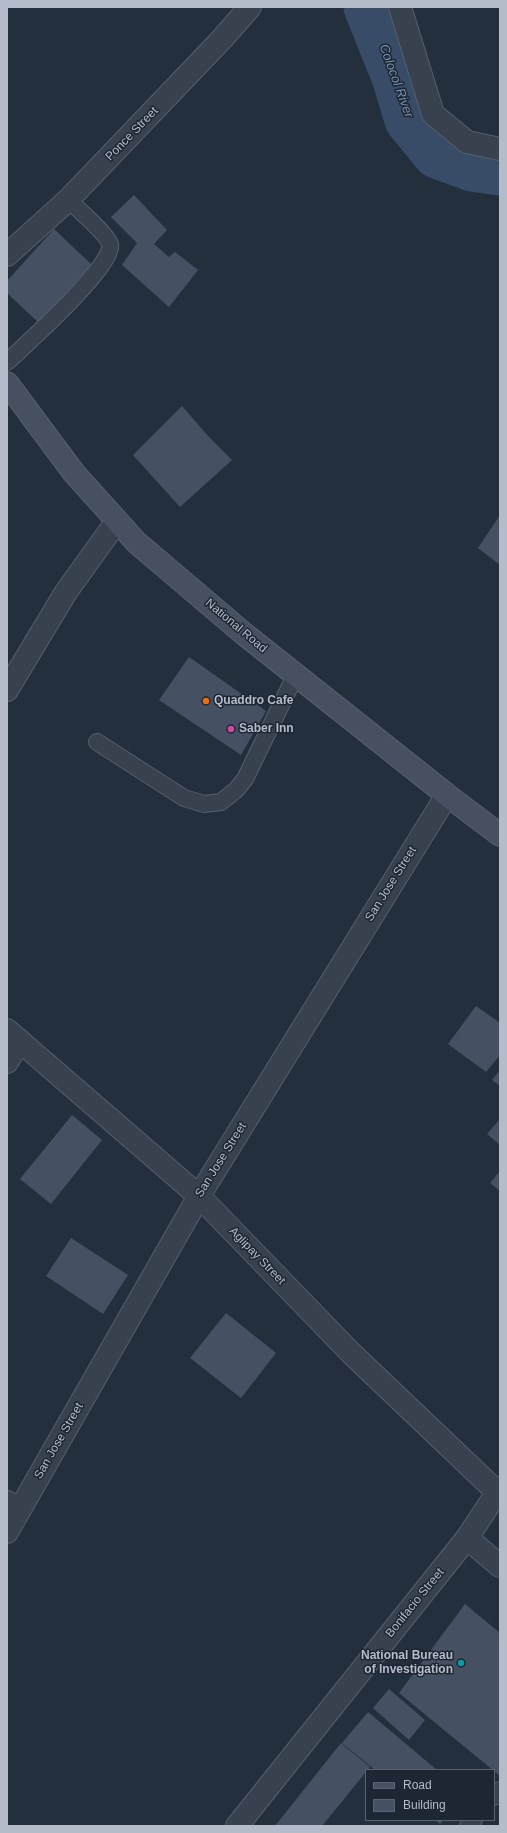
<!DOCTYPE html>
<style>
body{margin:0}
#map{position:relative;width:507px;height:1833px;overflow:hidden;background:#242f3e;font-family:Arial,sans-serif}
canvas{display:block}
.frame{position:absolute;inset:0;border:8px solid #b4bcc9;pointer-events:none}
.legend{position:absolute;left:365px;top:1769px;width:130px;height:52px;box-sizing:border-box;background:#1d2633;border:1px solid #59626f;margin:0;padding:5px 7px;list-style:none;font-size:12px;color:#b4bcc9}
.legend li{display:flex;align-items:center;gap:8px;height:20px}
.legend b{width:20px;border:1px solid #59626f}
</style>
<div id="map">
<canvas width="507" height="1833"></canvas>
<div class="frame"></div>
<ul class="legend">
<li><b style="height:5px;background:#465061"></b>Road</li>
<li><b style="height:11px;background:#455162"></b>Building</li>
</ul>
</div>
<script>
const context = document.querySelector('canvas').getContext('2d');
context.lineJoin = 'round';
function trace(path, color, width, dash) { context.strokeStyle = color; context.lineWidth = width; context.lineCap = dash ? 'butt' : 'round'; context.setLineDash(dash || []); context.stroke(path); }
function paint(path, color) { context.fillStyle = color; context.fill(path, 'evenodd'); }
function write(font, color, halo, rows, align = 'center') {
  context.font = font + ' Arial,sans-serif'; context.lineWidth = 3; context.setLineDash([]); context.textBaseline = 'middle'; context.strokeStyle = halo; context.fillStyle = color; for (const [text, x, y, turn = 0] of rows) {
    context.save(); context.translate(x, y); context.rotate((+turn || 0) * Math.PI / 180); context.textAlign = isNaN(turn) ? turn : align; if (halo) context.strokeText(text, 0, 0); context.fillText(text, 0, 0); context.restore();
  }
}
trace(new Path2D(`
 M368 7 396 77 409 120 437 154 472 167 500 171`), '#394c67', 49);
paint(new Path2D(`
 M134 195 167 230 154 244 169 257 175 252 198 270 169 307 122 265 137 243 111 217Z
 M54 229 92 265 39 323 7 293V281Z
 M182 406 209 437 232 460 180 507 133 455Z
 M500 515V565L478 548Z
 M189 657 266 711 241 755 159 700Z
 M476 1006 500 1023V1055L486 1072 448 1044Z
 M500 1070V1086L492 1080Z
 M72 1115 102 1140 51 1204 20 1179Z
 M500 1119V1145L487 1134Z
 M500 1171V1191L490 1183Z
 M71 1238 128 1275 103 1314 46 1276Z
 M226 1313 276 1353 241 1398 190 1358Z
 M465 1604 500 1633V1776L399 1693Z
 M389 1689 425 1720 409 1740 373 1708Z
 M368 1712 437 1770H375L342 1743Z
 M341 1743 370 1767 322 1826H275Z
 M435 1820H444L440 1824Z`), '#455162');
const service = new Path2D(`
 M7 362C24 346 116 264 110 244 106 233 78 209 68 200
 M97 742 184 798 204 804 221 802 236 790 245 779 296 674
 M494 1797 500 1790
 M468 1826 474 1820`);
const minor = new Path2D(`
 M400 7 433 114 467 142 500 149
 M7 690 66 592 117 521
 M7 1062 20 1041
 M7 1502 20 1509
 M467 1538 500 1566`);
const tertiary = new Path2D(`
 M7 255 68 200 222 39 250 7
 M7 1030 199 1196 351 1353 497 1492
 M7 1532 199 1196 447 795
 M237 1826 467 1538 500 1488`);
const secondary = new Path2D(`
 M7 383 74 473 136 542 243 633 447 795 500 835`);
trace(service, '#565f6c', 18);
trace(minor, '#565f6c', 24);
trace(tertiary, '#565f6c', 24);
trace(secondary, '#565f6c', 24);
trace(service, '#38414e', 16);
trace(minor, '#38414e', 22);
trace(tertiary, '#38414e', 22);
trace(secondary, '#465061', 22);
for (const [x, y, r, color] of [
 [206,701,4,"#e8710a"],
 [231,729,4,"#d1479c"],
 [461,1663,4,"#0f9aa8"]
]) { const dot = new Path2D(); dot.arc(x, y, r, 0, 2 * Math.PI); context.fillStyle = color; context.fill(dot); trace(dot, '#1d2633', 1.5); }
write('12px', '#b4bcc9', '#1d2633', [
 ["Ponce Street",132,134,-46],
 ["National Road",236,626,40],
 ["San Jose Street",391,884,-58],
 ["San Jose Street",221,1160,-58],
 ["Aglipay Street",257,1256,46],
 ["San Jose Street",59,1441,-60],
 ["Bonifacio Street",415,1603,-51]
]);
write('bold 12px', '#b4bcc9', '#1d2633', [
 ["Quaddro Cafe",214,701],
 ["Saber Inn",239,729],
 ["National Bureau",453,1656,"right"],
 ["of Investigation",453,1670,"right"]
], 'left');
write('italic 13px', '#7c92b1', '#1d2633', [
 ["Colocol River",396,81,70]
]);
</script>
